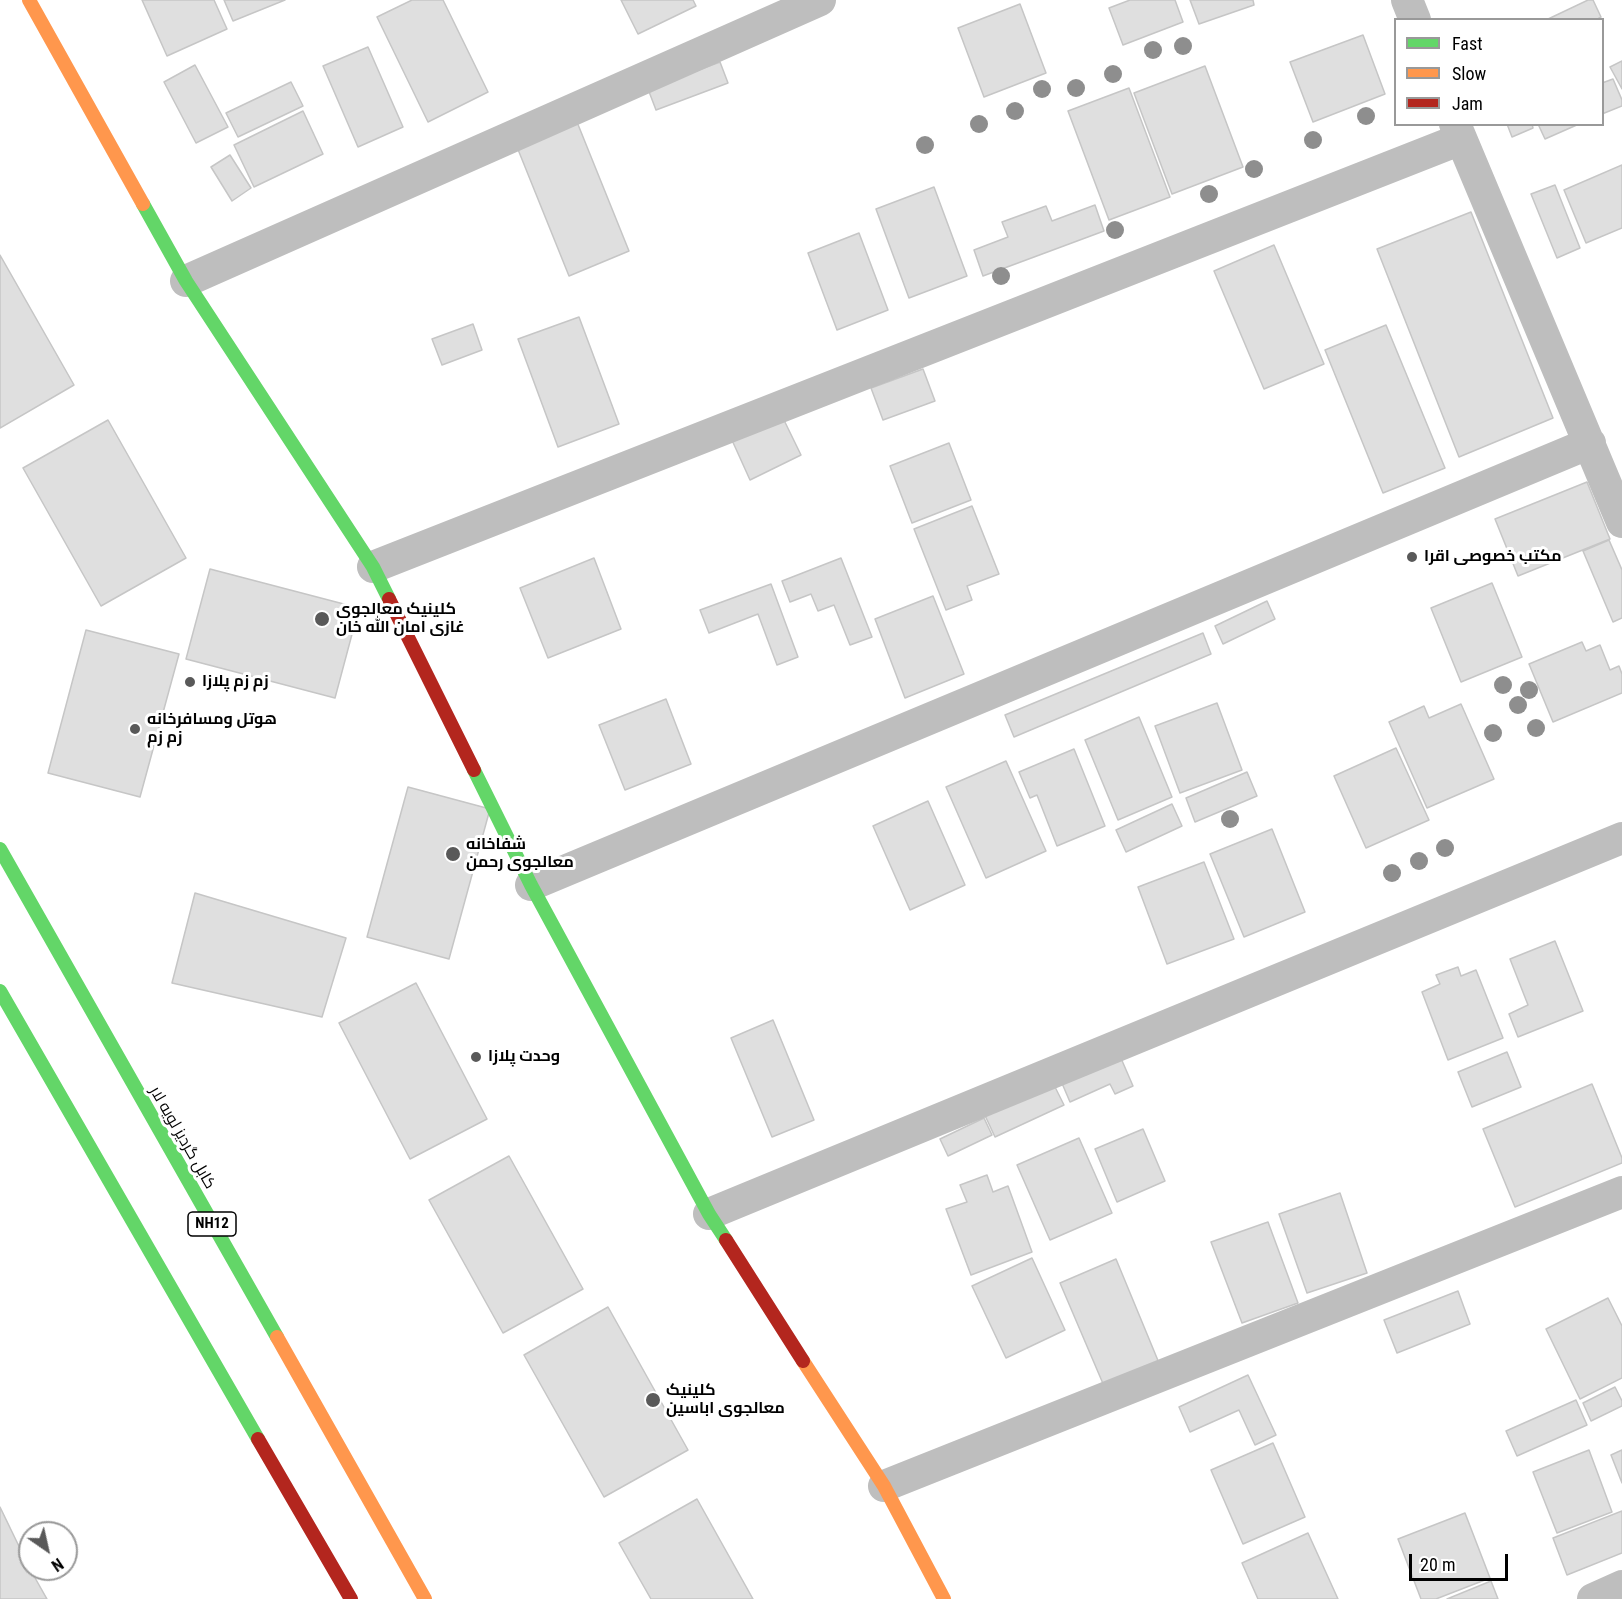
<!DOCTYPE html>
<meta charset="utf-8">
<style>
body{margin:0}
#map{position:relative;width:1622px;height:1599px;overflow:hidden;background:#fff;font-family:"Roboto Condensed",sans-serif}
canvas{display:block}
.legend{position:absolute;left:1394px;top:18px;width:210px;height:108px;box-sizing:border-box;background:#fff;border:2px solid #999;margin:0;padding:8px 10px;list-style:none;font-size:18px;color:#000}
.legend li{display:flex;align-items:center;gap:12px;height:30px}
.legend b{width:30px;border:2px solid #999}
.north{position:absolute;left:18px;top:1521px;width:60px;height:60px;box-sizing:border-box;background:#fff;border:2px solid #999;border-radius:50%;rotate:146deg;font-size:16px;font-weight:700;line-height:24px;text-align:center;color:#000}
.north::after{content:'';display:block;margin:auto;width:21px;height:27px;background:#595959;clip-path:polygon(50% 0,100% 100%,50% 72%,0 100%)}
.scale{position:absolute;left:1409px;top:1554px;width:99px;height:27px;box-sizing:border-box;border:3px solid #000;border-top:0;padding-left:8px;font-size:18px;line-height:21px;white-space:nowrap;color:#000;-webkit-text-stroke:4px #fff;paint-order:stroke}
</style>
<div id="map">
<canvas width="1622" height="1599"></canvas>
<ul class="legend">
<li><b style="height:8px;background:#63d668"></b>Fast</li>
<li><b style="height:8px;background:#ff974d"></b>Slow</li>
<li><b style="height:8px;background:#b3261e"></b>Jam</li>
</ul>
<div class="north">N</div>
<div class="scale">20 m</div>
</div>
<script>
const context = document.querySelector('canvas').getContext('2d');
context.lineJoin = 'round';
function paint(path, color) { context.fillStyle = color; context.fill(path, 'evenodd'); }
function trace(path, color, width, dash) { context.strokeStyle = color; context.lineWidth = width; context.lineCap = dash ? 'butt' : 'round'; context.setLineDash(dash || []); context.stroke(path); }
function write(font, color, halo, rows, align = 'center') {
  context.font = font + ' "Roboto Condensed",Cairo,sans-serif'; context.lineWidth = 6; context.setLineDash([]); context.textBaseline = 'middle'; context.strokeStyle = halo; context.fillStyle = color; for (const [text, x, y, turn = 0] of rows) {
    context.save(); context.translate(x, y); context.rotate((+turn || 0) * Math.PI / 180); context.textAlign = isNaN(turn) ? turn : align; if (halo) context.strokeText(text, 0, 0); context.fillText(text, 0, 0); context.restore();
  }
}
const building = new Path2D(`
 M142 0H214L227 29 167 56Z
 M224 0H285L233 21Z
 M412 0H443L488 92 428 122 377 17Z
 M621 0H693L696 6 638 34Z
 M1130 0H1175L1183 22 1123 45 1109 8Z
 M1190 0H1253L1254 5 1199 24Z
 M1588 0H1593L1601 17 1596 20H1546Z
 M1020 4 1046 73 984 97 958 28Z
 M1363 35 1385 94 1313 122 1290 62Z
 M368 47 403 127 358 147 323 66Z
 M1622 61V89L1610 67Z
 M720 62 728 83 656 110 648 89Z
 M195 65 228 127 196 143 164 82Z
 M1205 66 1243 167 1172 194 1134 93Z
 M1613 79 1622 100V106L1602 114V83Z
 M291 82 303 106 238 137 226 113Z
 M1129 88 1170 197 1109 220 1068 111Z
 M303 111 323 154 254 187 234 145Z
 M577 122 629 251 569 276 517 147Z
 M1507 124H1532L1533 128 1512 137Z
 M1538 124H1579L1545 139Z
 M230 155 251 188 232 201 211 167Z
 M1622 165V228L1586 243 1564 190Z
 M1555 185 1580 248 1557 258 1531 194Z
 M934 187 967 276 909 298 876 209Z
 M1095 205 1104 231 983 276 974 250 1008 237 1002 222 1046 206 1052 221Z
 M1471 212 1553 418 1459 457 1377 249Z
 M859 233 888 310 837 330 808 253Z
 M1274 245 1324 364 1264 389 1214 271Z
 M0 255 74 385 0 428Z
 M579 317 619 424 558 447 518 339Z
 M473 324 482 350 442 365 432 339Z
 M1386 325 1445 468 1383 493 1325 350Z
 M923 369 935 401 883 420 871 388Z
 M781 414 801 455 750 480 731 438Z
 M108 420 186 558 101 606 23 468Z
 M949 443 971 500 912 523 890 466Z
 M1587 482 1610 539 1518 576 1495 519Z
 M972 506 999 574 967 586 972 600 946 610 914 529Z
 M1609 540 1622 570V618L1613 622 1583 551Z
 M594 558 621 629 548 658 520 588Z
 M841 558 872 637 850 645 834 605 818 611 811 594 790 602 782 581Z
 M210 569 359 608 335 698 186 659Z
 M1492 583 1522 657 1461 682 1431 608Z
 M771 584 798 657 777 665 758 614 709 633 700 610Z
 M933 596 964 674 905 698 875 619Z
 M1267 601 1275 619 1223 644 1215 626Z
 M86 630 179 654 140 797 48 773Z
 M1203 633 1211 654 1014 737 1005 715Z
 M1582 642 1586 651 1600 645 1610 670 1619 666 1622 674V693L1553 722 1529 664Z
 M666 699 691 764 625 790 599 725Z
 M1217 703 1242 770 1180 793 1155 726Z
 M1461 704 1494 779 1427 808 1389 722 1424 706 1429 718Z
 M1139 717 1172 797 1118 820 1085 740Z
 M1396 748 1429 820 1366 848 1334 776Z
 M1074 749 1105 826 1057 846 1037 795 1030 798 1019 772Z
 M1006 761 1046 851 986 878 946 787Z
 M1247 772 1257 796 1195 822 1186 798Z
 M408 787 490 809 449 959 367 937Z
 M928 801 965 885 910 910 873 826Z
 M1172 804 1182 826 1126 852 1116 830Z
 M1272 829 1305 912 1244 937 1210 854Z
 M1204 862 1234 939 1167 964 1138 887Z
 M195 893 346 938 322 1017 172 983Z
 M1555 941 1583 1011 1518 1037 1509 1014 1528 1005 1510 959Z
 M1458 967 1461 976 1476 970 1503 1038 1448 1060 1422 992 1440 984 1436 975Z
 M416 983 487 1119 410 1159 339 1023Z
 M773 1020 814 1120 772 1137 731 1038Z
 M1117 1049 1133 1086 1115 1094 1110 1084 1070 1102 1058 1074Z
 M1507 1052 1521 1087 1472 1107 1458 1072Z
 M1050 1077 1064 1105 995 1137 982 1109Z
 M1592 1084 1622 1158V1163L1515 1207 1483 1129Z
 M984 1118 992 1135 948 1156 940 1139Z
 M1143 1129 1165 1181 1117 1202 1095 1149Z
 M1079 1138 1112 1213 1050 1240 1017 1165Z
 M509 1156 583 1289 503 1333 429 1200Z
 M987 1175 993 1192 1008 1186 1032 1252 971 1275 946 1209 967 1202 960 1185Z
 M1340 1193 1367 1273 1307 1293 1279 1214Z
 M1268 1222 1298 1303 1242 1323 1211 1242Z
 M1032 1258 1065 1330 1006 1358 972 1286Z
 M1116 1259 1159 1363 1104 1386 1060 1283Z
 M1458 1291 1470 1324 1397 1353 1384 1320Z
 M1608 1298 1622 1326V1378L1580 1399 1546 1329Z
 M608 1307 688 1450 604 1497 524 1355Z
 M1248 1375 1276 1435 1255 1445 1239 1410 1190 1432 1179 1407Z
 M1615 1387 1622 1401V1406L1591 1421 1583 1403Z
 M1576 1400 1587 1425 1517 1456 1506 1431Z
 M1273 1443 1305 1517 1243 1544 1211 1470Z
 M1589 1450 1612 1512 1557 1533 1533 1472Z
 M1622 1450V1483L1611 1455Z
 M697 1499 753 1599H651L619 1543Z
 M0 1507 30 1569 47 1599H0Z
 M1622 1511V1553L1567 1575 1553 1538Z
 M1465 1513 1490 1578 1436 1599H1421L1398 1539Z
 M1308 1533 1338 1599H1258L1242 1563Z
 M1491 1581 1498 1599H1447Z`);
paint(building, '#dfdfdf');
trace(building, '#c6c6c6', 1.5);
trace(new Path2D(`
 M1407 0 1415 20
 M1455 124 1622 522
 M186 281 820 0
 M373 567 1461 139
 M531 885 1590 443
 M709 1214 1622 838
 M884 1486 1622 1192
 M1593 1599 1622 1586`), '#bebebe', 32);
trace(new Path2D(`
 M143 204 186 281 373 567 389 599
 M474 770 531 885 709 1214 726 1240
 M0 849 277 1337
 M0 991 258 1439`), '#63d668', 14);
trace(new Path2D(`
 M29 0 143 204
 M277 1337 425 1599
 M803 1361 884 1486 944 1599`), '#ff974d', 14);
trace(new Path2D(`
 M389 599 474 770
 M726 1240 803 1361
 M258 1439 351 1599`), '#b3261e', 14);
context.fillStyle = '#8e8e8e';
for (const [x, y] of [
 [1183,46],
 [1153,50],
 [1113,74],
 [1076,88],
 [1042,89],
 [1015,111],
 [1366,116],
 [979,124],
 [1313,140],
 [925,145],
 [1254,169],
 [1209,194],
 [1115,230],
 [1001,276],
 [1503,685],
 [1529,690],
 [1518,705],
 [1536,728],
 [1493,733],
 [1230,819],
 [1445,848],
 [1419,861],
 [1392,873]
]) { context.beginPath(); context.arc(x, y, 9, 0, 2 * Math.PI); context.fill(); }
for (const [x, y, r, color] of [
 [1412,557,6,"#595959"],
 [322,619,8,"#595959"],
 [190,682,6,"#595959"],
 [135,729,6,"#595959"],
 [453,854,8,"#595959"],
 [476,1057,6,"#595959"],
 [653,1400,8,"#595959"]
]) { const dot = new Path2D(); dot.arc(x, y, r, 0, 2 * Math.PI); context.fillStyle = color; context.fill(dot); trace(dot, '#fff', 2); }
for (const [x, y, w] of [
 [212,1224,48]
]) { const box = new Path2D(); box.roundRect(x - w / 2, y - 12, w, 24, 4.5); context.fillStyle = '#fff'; context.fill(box); trace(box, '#000', 1.5); }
write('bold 15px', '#000', null, [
 ["NH12",212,1224]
]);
write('bold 16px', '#000', '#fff', [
 ["مکتب خصوصی اقرا",1424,557],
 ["کلینیک معالجوی",336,610],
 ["غازی امان الله خان",336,628],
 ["زم زم پلازا",202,682],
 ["هوتل ومسافرخانه",147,720],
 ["زم زم",147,738],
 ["شفاخانه",466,845],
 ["معالجوی رحمن",466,863],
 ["وحدت پلازا",488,1057],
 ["کلینیک",666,1391],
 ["معالجوی اباسین",666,1409]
], 'left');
write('16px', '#000', '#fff', [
 ["کابل گردیز لویه لار",182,1138,60]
]);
</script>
